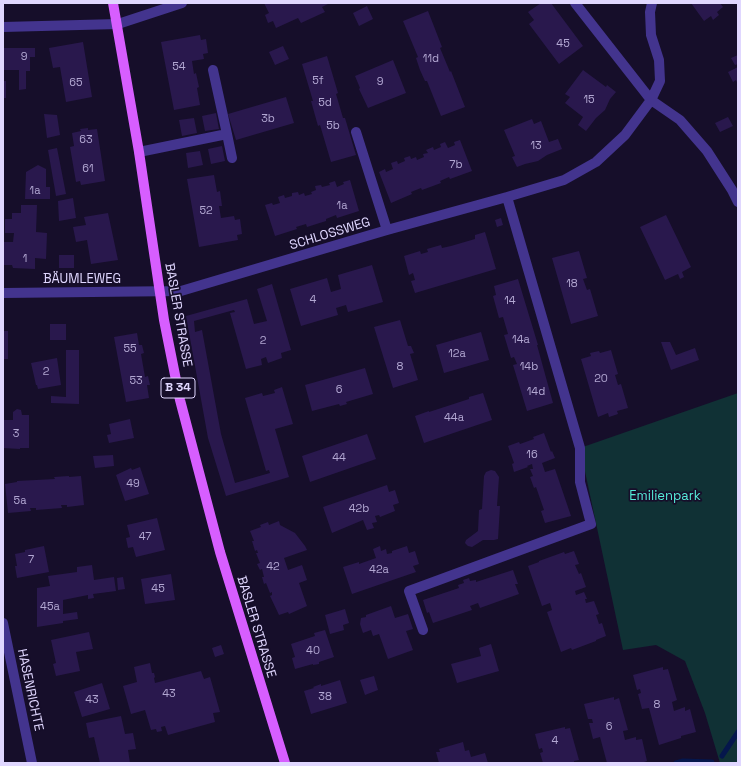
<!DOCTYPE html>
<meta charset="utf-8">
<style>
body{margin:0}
#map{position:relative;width:741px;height:766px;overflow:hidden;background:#160e2a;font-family:"Space Grotesk",sans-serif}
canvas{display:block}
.frame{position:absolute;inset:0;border:4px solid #e0d7ff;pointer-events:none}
</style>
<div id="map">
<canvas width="741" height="766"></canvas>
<div class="frame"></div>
</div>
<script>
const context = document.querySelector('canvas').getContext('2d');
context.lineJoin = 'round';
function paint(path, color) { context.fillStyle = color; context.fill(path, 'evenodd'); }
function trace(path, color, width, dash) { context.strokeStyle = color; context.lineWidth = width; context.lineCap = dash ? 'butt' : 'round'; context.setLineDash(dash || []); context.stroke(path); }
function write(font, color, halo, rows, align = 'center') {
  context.font = font + ' "Space Grotesk",sans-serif'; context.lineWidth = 3.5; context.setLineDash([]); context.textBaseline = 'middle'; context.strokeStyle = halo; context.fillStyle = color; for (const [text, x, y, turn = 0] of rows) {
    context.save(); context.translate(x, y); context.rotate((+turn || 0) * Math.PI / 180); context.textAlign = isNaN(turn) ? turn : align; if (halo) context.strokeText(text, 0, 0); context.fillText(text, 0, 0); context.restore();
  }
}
paint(new Path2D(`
 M738 393V763H720L705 713 685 661 656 645 623 650 580 448Z`), '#103135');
trace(new Path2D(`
 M722 756 738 732
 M676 763 683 761 712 762`), '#05164c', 5);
paint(new Path2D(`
 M264 3H330L322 7 325 12 301 23 298 18 276 28 273 21 268 23 265 15 269 13Z
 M541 3H551L583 46 559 64 529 24 534 20 528 12Z
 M691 3H720L723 7 717 12 719 15 713 20 711 16 704 21Z
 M367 6 373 19 359 26 353 13Z
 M428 11 442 47 440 48 450 72 451 71 465 107 441 116 427 81H425L420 70 416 58 418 57 403 21Z
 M200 35 201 40 206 39 208 53 203 54 204 59 192 61 194 74 196 73 199 87 197 88 200 105 174 110 161 42Z
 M83 42 92 97 66 102 60 67 53 68 49 48Z
 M283 46 289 59 275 65 269 52Z
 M3 48H35V57H30V71H26V89L19 90V70H3Z
 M738 55V64L735 65 731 58Z
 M327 56 338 93 336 94 343 118H345L356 155 331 162 320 125 318 126 311 101H313L302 64Z
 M393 60 406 93 368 108 359 89 360 88 355 76Z
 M738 67V84L736 80 733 82 728 72Z
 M583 70 606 87 607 85 616 92 610 99 605 110 596 118 586 131 578 125 583 117 565 103 570 97 565 94Z
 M3 81H6V98H3Z
 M286 97 294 123 236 140 228 114Z
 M216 113 219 129 205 131 202 116Z
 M44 114 57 115 60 135 47 138Z
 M728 117 733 126 720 132 715 123Z
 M194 118 197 133 182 136 179 120Z
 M532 119 534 124 541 121 549 142 558 139 562 149 547 155 538 161 525 164 517 167 512 157 515 156 504 130Z
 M88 128V130L97 129 105 181 81 185 80 181 76 182 70 147 74 146 72 133 81 131 80 129Z
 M460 140 472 171 450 179 449 177 440 181 441 183 422 190 421 188 411 192 412 194 391 203 379 172 385 169 386 172 393 169 391 163 397 161 398 164 405 161 404 158 410 156 411 159 416 157 417 160 424 157 423 154 428 153 426 150 433 147 434 150 441 147 440 144 445 142 448 148 455 145 454 142Z
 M222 146 225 161 211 164 208 149Z
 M57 148 66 194 56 196 48 150Z
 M200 151 203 165 188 168 186 153Z
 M38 165 46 169V187H50V199H25L26 172Z
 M214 175 217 192 220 191 222 206H219L221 218 234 216 235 220 240 219 242 234 237 235 238 240 199 247 187 179Z
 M350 180 359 211 337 218 336 215 326 219V221L307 227 306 224 296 227 297 229 275 236 265 205 272 203 273 205 280 203 278 197 284 195 285 198 292 196V193L298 192 299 195 304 193 305 196 312 194 311 192 316 190 315 186 321 185 322 187 330 185 329 183 335 181 337 187 344 184 343 182Z
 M73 198 76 218 59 221 58 201Z
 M21 205H37L36 232 47 233 46 259 35 258V269L13 268 12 265H3V242H13L14 233H5V219H12V213H21Z
 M108 213 118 260 91 264 87 240 76 242 73 227 86 225 84 217Z
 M666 215 691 267 682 272 684 277 680 279 678 274 665 280 640 227Z
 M501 218 503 225 497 227 495 220Z
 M485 232 496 269 415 293 411 281 415 280 413 273 409 275 404 256 420 251 421 254 428 252 427 249 441 245 442 248 451 246 475 239V235Z
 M579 251 587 278 583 279 587 290 590 289 598 316 571 324 552 258Z
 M59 255H74V268H59Z
 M372 265 383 302 348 312 346 305 336 308 338 315 301 326 290 289 327 278 331 292 341 289 338 275Z
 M518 279 538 345H537L553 403 527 411 513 365 517 364 514 357 511 358 504 335 508 334 503 317 499 318 493 296 496 295 494 286Z
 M272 284 291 350 281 353 282 358 268 363 266 357 261 359 262 365 246 369 230 313 235 312 234 310 194 321 195 332 202 330 221 434 235 483 270 473 269 470 266 471 245 398 262 393 263 396 275 393 274 390 282 387 293 424 275 429 289 477 226 496 208 438 186 316 247 299 254 324 267 321 257 289Z
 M400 320 408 346H411L414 353 410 354 418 380 393 388 374 327Z
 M50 324H66V340H50Z
 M3 331H8V359H3Z
 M481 332 489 360 444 373 436 345Z
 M137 333 139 345H142L144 353 141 354 145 377 148 376 150 385H147L149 398 126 402 114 337Z
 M661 342H670L676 355 695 348 699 360 671 370Z
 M66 350H79V404L51 403V396L66 397Z
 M611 350 618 374 615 375 618 385 621 384 628 408 617 411 618 414 609 417 608 413 598 417 581 359 591 356 590 353 599 351 600 353Z
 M57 358 61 385 38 389 37 385H36L31 363Z
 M365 368 373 394 346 402 347 404 340 406 339 404 312 411 305 385Z
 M483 393 492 420 424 443 415 416 429 411V412L469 399V397Z
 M17 409 21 410 22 415H29V448H20V449L3 448V420H13V412Z
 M130 419 134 438 109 443 107 435 111 434 109 424Z
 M544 433 551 452 552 451 555 458 542 463 545 472 555 469 571 516 545 523 541 511 544 510 536 487 534 488 530 477 533 476 530 469H533L532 464 527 466 528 467 514 472 512 464 514 463 508 446 519 442 520 444 534 439 533 437Z
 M367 434 376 459 310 482 302 456Z
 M113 455 114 466 95 468 93 456Z
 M140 467 149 494 125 501 116 475 131 468 132 470Z
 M491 470 495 471 499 477 497 506H500L498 539 494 540H483L472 547 468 546 465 543 466 540 478 531 479 510 482 509 484 476 486 472Z
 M69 476V477L81 476 84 505 67 507V505H61L62 508 36 510V508H30L31 511 8 513 5 484 17 482V481L55 479 54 477Z
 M387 485 389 492 395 490 399 503 393 505 395 511 380 517 379 515 375 516 377 522 372 523 374 528 367 530 363 520 332 533 323 507Z
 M157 518 165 550 136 557 133 547 128 548 126 538 130 537 127 525Z
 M279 521 280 525 295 533 305 546 307 550 284 558 288 570 302 565 307 580 299 583 307 606 289 614 288 612 279 615 270 596 272 595V592L270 593 266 583 264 584 262 577H264L262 569 260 570 257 564 260 563 256 553H258L257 550 255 551 252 541H254L250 531 261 527 260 525 268 522 269 525Z
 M44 546 49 572 17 578 15 566H17L15 554 25 552V550Z
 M380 546 381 551 386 549 387 554 392 553V551L407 546 409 553 415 551 419 564 413 566 416 572 352 594 343 567 359 562V564L376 558 373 549Z
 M574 551 579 564 575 565 579 574 581 573 586 587 575 591 576 595 584 592 587 599H585L586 603 594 601 599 614 596 615 599 624 602 623 606 636 596 640V641L572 650 571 648 561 652 547 612 552 610 550 603 542 606 528 566 539 562V561L564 552 565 554Z
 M92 565 94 580 114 577 116 591 93 594 94 598 88 599V595L63 600V614L77 612 78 619 63 621V623L37 627V588L50 586 48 576 77 572V567Z
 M513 570 518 584H515L519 594 480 608 478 603 470 606 472 610 433 623 429 612 427 613 423 600 459 588 458 585 464 583 463 580 469 578 470 581 476 580V582Z
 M171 574 175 600 145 604 141 579Z
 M123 577 125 589 118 590 117 578Z
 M391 606 395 618 408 614 413 629 406 631 413 650 388 659 379 634 373 636 371 630 363 633 360 624 361 618 366 617V615Z
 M345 609 349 623 343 625 344 630 330 634 325 615Z
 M325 630 334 657 319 662V664L313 665V664L295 669 292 658 295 657 291 644 315 636 314 633Z
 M89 632 93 649 76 652 80 671 56 676 53 664 56 663 51 640Z
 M491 644 499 671 457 683 451 664 481 656 479 648Z
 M221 645 224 654 215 657 212 648Z
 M150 663 152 673H154L155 677 154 678 155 683 201 671 204 679 210 677 220 712 213 713 215 722 168 735 165 726 161 727 162 731 157 732 156 729 151 730 145 710 131 714 123 686 137 682 134 667Z
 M663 667V670L668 669 677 700 672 702 674 711 685 707V711L690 709 696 732 681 736V738L659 745 649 708 642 709 638 694 641 693 640 689 637 690 633 675Z
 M374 676 378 690 365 695 360 680Z
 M340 680 347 703 311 714 304 691 314 688 313 687 321 684V686Z
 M102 683 110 709 82 717 74 692Z
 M614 697V700L619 698 628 730 623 731 625 740 636 737V740L642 739 647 761 641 763H607L600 737 593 739 589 723H593L592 719H588L584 704Z
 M121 716 125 734 133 733 136 749 128 750 130 763H100L94 737 89 738 86 723Z
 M565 727V729L570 728 579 760 574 761V763H543L540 753 543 752 542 748 539 749 535 734Z
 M463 742 465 751 469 750 471 757 485 753 488 763H439L436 752H440L439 749Z`), '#29184d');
trace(new Path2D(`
 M575 3 651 100 680 120 707 151 732 190 738 202
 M3 27 118 24 182 3
 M356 132 387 230
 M227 134 232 158
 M139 152 227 134 213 70
 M3 293 181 291 387 230 507 197 564 180 596 162 625 135 651 100 660 81 659 60 651 35 650 12 652 3
 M3 623 32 763
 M423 630 409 591 591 524 580 482V448L507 197`), '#43348e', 10);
trace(new Path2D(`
 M113 3 139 152 164 320 180 400 220 552 285 763`), '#d75eff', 10);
write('11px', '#b2a7d2', null, [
 ["45",563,44],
 ["9",24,57],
 ["11d",431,59],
 ["54",179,67],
 ["5f",318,81],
 ["9",380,82],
 ["65",76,83],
 ["15",589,100],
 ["5d",325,103],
 ["3b",268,119],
 ["5b",333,126],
 ["63",86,140],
 ["13",536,146],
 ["7b",456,165],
 ["61",88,169],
 ["1a",35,191],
 ["1a",342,206],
 ["52",206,211],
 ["1",25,259],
 ["18",572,284],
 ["4",313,300],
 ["14",510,301],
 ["14a",521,340],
 ["2",263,341],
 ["55",130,349],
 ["12a",457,354],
 ["8",400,367],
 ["14b",529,367],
 ["2",46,372],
 ["20",601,379],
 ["53",136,381],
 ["6",339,390],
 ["14d",536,392],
 ["44a",454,418],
 ["3",16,434],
 ["16",532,455],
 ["44",339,458],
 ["49",133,484],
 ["5a",20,501],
 ["42b",359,509],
 ["47",145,537],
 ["7",31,560],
 ["42",273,567],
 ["42a",379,570],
 ["45",158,589],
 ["45a",50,607],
 ["40",313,651],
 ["43",169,694],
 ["38",325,697],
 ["43",92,700],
 ["8",657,705],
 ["6",609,727],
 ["4",555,741]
]);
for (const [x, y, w] of [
 [178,388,34]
]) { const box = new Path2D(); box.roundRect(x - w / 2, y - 10, w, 20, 3); context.fillStyle = '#160e2a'; context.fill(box); trace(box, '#e0d7ff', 1); }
write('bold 12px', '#e0d7ff', null, [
 ["B 34",178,388]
]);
write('13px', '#e0d7ff', '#160e2a', [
 ["SCHLOSSWEG",330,234,-17],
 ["BÄUMLEWEG",82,279],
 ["BASLER STRASSE",178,315,80],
 ["BASLER STRASSE",256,627,73],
 ["HASENRICHTE",30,690,78]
]);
write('13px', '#56ecd9', '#160e2a', [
 ["Emilienpark",665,496]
]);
</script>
